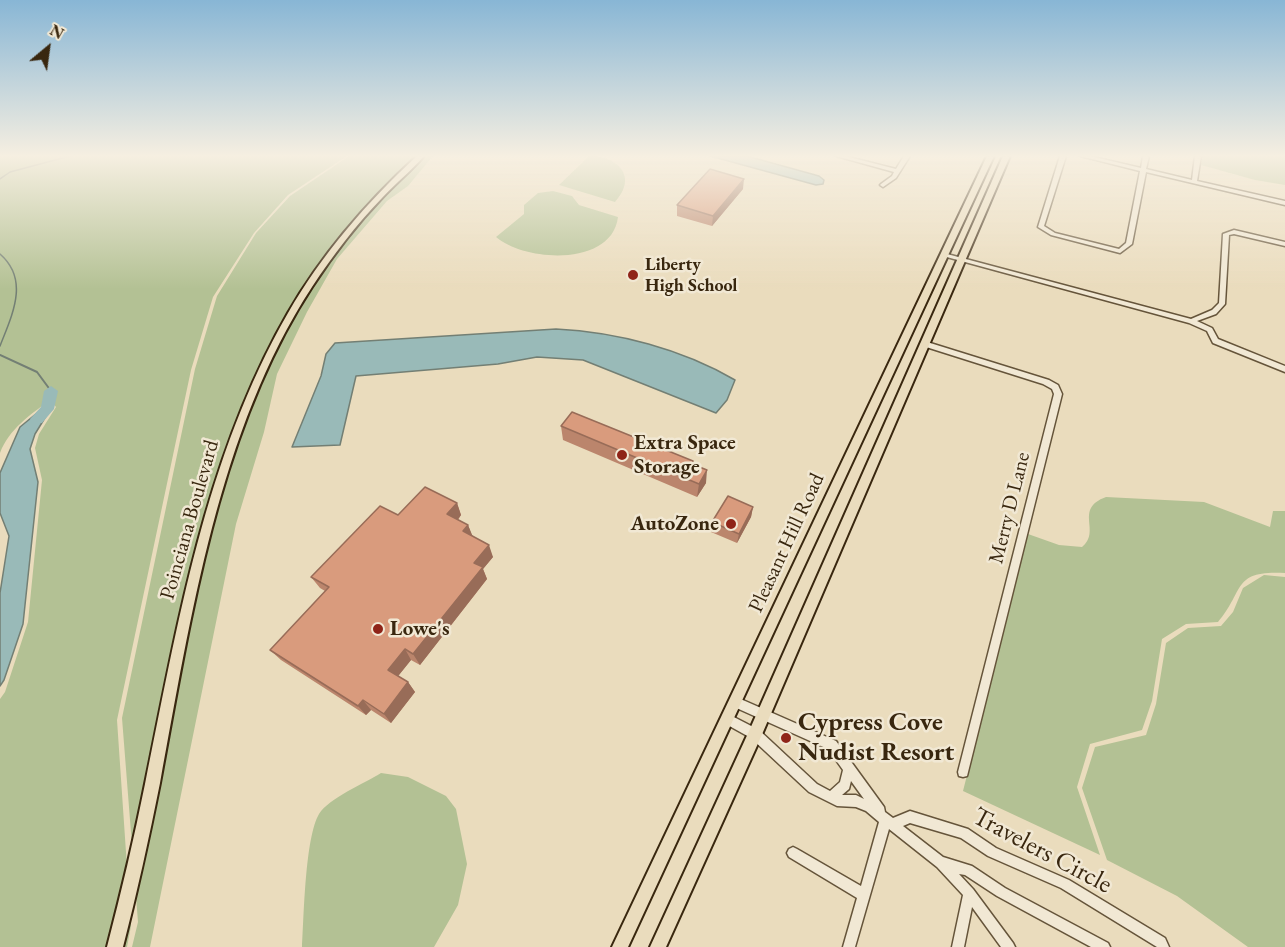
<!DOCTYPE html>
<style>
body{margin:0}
#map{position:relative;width:1285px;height:947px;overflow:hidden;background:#eadcbd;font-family:"EB Garamond",serif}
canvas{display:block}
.north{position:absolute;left:18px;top:18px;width:60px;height:60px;-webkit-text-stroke:4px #f1e8d4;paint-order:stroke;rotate:29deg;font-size:16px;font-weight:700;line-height:24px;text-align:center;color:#39270f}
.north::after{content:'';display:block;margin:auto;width:21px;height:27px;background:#39270f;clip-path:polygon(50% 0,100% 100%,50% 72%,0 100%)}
</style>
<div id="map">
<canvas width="1285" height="947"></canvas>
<div class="north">N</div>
</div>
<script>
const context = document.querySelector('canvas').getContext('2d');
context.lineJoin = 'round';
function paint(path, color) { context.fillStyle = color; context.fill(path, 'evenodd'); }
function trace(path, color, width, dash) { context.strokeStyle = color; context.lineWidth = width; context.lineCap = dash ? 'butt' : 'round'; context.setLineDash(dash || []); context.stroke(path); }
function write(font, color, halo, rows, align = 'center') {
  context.font = font + ' "EB Garamond",serif'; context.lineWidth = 5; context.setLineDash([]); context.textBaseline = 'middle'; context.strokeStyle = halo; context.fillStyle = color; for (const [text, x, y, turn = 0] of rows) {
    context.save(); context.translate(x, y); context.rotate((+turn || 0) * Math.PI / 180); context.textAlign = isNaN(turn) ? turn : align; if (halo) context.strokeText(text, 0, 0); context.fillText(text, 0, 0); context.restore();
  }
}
paint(new Path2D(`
 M0 156H347L288 195 254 233 213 297 191 370 117 720 131 926 127 947H0V699L5 692 28 622 42 480 35 448 39 434 56 407 50 400C30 415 9 429 0 453Z
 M349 156H433L408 186 387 201 337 259 307 312 277 374 264 432 236 524 150 947H132L138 922 122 718 195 369 217 296 256 233 290 196Z
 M589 156C619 156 638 177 615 202L559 185Z
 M1285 156V185L1255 180 1201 165 1203 156Z
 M553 191 572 196 579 205 618 217C612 267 525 262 496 237L524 214V205L538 193Z
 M1106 497 1204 502 1270 527 1273 511H1285V573C1231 570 1245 591 1218 622L1186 624 1162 639 1152 701 1142 730 1090 744 1077 787 1100 855 963 791 1028 534 1059 545 1082 547C1102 531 1073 509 1106 497Z
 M1264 575 1285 577V947H1248L1177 896 1107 860 1082 788 1095 747 1146 735 1156 704 1166 643 1188 628 1221 626 1233 612 1243 588Z
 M381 773 408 777 446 796 456 809 467 864 458 905 434 947H302C304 916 305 838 319 814 329 798 365 783 381 773Z`), '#b3c194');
const water = new Path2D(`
 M710 156H747L819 176 824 180 823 184 816 185Z
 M556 329C617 332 682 349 735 380L727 400 716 413 583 360 537 357 498 364 356 376 340 445 292 447 321 376 326 354 335 343Z
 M48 404 51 408 35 434 30 449 38 482 23 624 4 680 0 686V593L9 536 0 513V473L20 427Z`);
paint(water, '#99bab8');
trace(water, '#737f74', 1.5);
trace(new Path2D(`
 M0 179 10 172 70 156
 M0 254C30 280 12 315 0 346`), '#737f74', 1.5);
trace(new Path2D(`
 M0 355 37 372 51 391`), '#737f74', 2);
paint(new Path2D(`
 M51 386 58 391 54 409 42 423H32L30 419 41 407 44 391Z`), '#99bab8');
const minor = new Path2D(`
 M836 156H845L896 169 904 156H910L896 178 883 187 880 185 881 184 892 176 894 172Z
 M1060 156H1066L1044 226 1055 233 1119 249 1126 243 1140 171 1080 156H1090L1141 168 1143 156H1149L1146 169 1192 180 1195 156H1201L1197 181 1285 201V205L1146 172 1132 244 1120 253 1051 235 1038 227Z
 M1234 230 1285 242V246L1234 234 1229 235 1225 304 1216 314 1197 321 1212 328 1218 339 1285 366V372L1213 343 1207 331 1189 323 943 256 942 255 945 253 947 254 1191 319 1212 310 1219 303 1223 234Z
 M923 342H927L1049 380 1058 385 1062 394 968 772 967 776 963 777 959 776 958 772 1054 394 1052 389 1043 384 923 346 921 344Z
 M736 697 836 741 884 807 885 812 893 818 910 811 968 829 996 848 1069 880 1165 938 1169 947H1157L1061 888 988 856 961 838 910 823 903 826 943 857 972 866 1005 888 1108 943 1110 947H1091L997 896 965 875 959 874 973 889 1013 943 1015 947H1001L972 907 964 947H952L963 895 937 867 889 829 855 947H843L857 898 789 857 787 853 789 849 793 847 797 849 861 886 879 822 866 811 856 807 837 806 809 792 751 738 724 723 723 719 724 715 728 714 759 730 817 784 830 791 840 782 843 770 828 749 732 706 731 702 732 698ZM851 781 864 799 856 795H842L849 789Z`);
const major = new Path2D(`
 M417 156H424C411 171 396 183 382 198 356 225 333 255 312 287 218 431 191 617 160 783 149 838 137 893 123 947H107C121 893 134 839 145 784 178 623 205 457 288 313 322 254 367 202 417 156Z
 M987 156H994L628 947H612Z
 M1003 156H1010L760 739 666 947H650L750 729Z`);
trace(minor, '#65543a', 3);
trace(major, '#39270f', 4);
paint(minor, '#f1e8d4');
paint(major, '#eadcbd');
paint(new Path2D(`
 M743 189 712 226 677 216V205Z
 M561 426 693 461V465L706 483 697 497 563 440Z
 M457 503 461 515 458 520 468 525 472 536 493 557 483 569 487 579 420 665 411 660 398 676 408 682 415 692 391 723 371 710 366 715 281 660 270 650 325 591 320 588 311 577 398 515Z
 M753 507 751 517 737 543 711 532 712 522Z`), '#bb856c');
paint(new Path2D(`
 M744 179 743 189 712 226 713 216Z
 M707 470 706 483 697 497 699 484Z
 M457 503 461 515 452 527 447 514Z
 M753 507 751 517 737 543 739 534Z
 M468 525 473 537 463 531Z
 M489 545 493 557 483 569 487 579 420 665 413 654 474 563Z
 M405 649 411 660 395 680 388 670Z
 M408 682 415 692 391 723 384 714Z
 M363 700 371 710 366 715 358 706Z`), '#986c58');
const building = new Path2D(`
 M710 169 744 179 713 216 677 205Z
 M572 412 693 461 692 464 707 470 699 484 561 426Z
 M425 487 457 503 447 514 468 525 463 531 489 545 474 563 483 567 413 654 405 649 388 670 408 682 384 714 363 700 358 706 270 650 329 587 311 577 380 506 398 515Z
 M728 496 753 507 739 534 712 522Z`);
paint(building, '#d99b7d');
trace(building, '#986c58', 1.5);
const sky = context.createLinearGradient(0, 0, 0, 289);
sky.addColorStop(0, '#88b6d5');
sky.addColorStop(0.54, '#f6efe1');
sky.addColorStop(1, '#f6efe100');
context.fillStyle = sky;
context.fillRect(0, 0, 1285, 289);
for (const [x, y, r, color] of [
 [633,275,6,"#8f2418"],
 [622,455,6,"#8f2418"],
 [731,524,6,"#8f2418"],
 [378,629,6,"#8f2418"],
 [786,738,6,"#8f2418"]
]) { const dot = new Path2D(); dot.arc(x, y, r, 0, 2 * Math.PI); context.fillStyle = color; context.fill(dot); trace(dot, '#f1e8d4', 2); }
write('bold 18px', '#39270f', '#f1e8d4', [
 ["Liberty",645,265],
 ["High School",645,286]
], 'left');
write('bold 21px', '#39270f', '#f1e8d4', [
 ["Extra Space",634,443],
 ["Storage",634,467],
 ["AutoZone",719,524,"right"],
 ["Lowe's",390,629]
], 'left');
write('21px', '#39270f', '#f1e8d4', [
 ["Merry D Lane",1010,508,-76],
 ["Poinciana Boulevard",190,520,-74],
 ["Pleasant Hill Road",787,543,-65]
]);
write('bold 26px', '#39270f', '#f1e8d4', [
 ["Cypress Cove",798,723],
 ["Nudist Resort",798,753]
], 'left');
write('26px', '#39270f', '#f1e8d4', [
 ["Travelers Circle",1042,851,28]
]);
</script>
